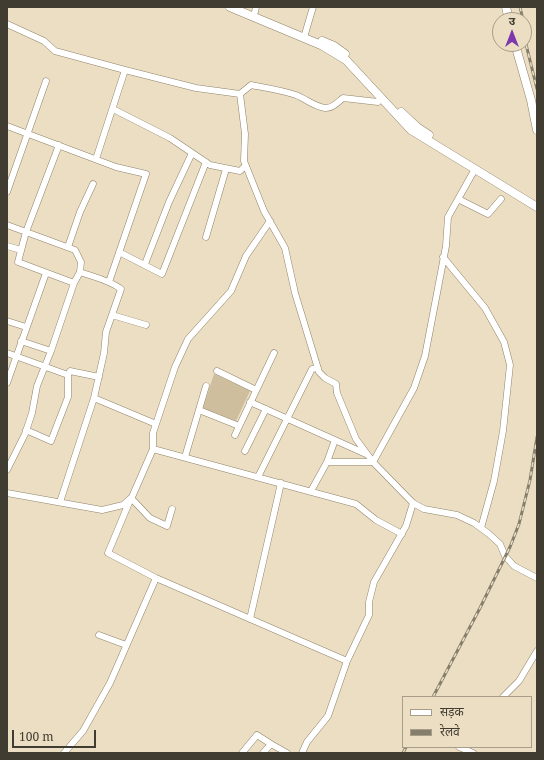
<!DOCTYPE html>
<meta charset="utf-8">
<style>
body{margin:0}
#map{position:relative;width:544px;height:760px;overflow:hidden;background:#ebdec2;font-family:"Noto Serif","Noto Sans Devanagari",serif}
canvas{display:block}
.frame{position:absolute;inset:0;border:8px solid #413c31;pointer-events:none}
.legend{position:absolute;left:402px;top:696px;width:130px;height:52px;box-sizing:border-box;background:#ebdec2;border:1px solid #a79d88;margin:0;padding:5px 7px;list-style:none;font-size:12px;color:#413c31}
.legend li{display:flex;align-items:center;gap:8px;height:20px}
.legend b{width:20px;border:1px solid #a79d88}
.north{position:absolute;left:492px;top:12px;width:40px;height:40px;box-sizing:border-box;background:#ebdec2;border:1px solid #a79d88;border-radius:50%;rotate:0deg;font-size:11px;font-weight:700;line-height:16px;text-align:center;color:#413c31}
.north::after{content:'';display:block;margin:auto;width:14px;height:18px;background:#7d39ac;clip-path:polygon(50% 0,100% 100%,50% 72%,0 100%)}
.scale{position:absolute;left:12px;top:730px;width:84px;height:18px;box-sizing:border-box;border:2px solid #413c31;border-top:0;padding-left:5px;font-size:12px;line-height:14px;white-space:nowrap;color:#413c31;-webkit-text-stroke:3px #ebdec2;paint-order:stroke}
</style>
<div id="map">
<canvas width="544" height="760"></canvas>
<div class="frame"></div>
<ul class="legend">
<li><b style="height:5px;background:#fff"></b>सड़क</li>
<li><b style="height:5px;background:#867e6c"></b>रेलवे</li>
</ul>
<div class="north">उ</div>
<div class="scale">100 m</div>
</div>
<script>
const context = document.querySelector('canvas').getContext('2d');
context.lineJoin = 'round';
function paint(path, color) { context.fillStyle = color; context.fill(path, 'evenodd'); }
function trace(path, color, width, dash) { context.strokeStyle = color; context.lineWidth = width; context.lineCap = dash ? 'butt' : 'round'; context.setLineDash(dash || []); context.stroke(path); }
paint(new Path2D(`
 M214 374 250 391 236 421 203 408Z`), '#cebe9e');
const street = new Path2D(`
 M255 12 256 7
 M7 24 44 41 55 51 125 70 196 88 240 94 251 85C267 88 281 90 296 95 306 99 315 107 325 108 332 109 338 102 343 98L378 102 381 98
 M305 34 313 7
 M240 94 245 134 244 161 264 211 285 248 295 293 319 372 325 378 336 384 337 393 356 439 373 462 413 503 424 509 457 515 474 523 489 534 500 544 505 556 514 566 537 578
 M113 109 170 138 210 165 240 171 245 166
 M7 126 116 167 146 174 109 282
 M59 145 26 232 18 262 74 283
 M96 159 125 70
 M7 192 46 81
 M458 199 488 214 501 199
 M7 225 75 250 81 262 80 272C94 277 109 280 121 289L106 332 104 353 94 398 60 502
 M206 237 226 169
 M7 246 21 250
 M68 247 80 212 93 184
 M119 252 162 274 206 162
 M443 257 485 308 504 342 510 365 503 431 494 481 481 528
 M145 264 169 202 192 153
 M112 315 146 325
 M7 321 26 327
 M21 341 51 351
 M7 353 68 375
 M217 371 256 390
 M7 383 46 273
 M94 398 156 424
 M250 402 366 454
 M199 410 239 426
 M26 430 51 441 68 397V375L70 371 99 377
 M235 435 274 353
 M153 449 356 504 376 520 402 534
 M245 451 266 409
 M185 457 206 386
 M327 462 335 440
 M373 462 414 388 425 356 446 246 448 217 475 169
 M7 470 25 434 32 413 37 386 51 351 74 283 80 272
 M258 477 312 369 318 368
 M311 491 327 462H373
 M7 493 102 510 123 505 132 497 153 449V433L175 367 188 339 231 291 246 256 270 221
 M131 498 108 553 156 578 347 661
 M131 498 150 518 167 526 172 509
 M250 619 281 483
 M99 635 126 645
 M503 697 519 681 537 651
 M459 747 473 753
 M64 753 83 731 110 683 156 578
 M242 753 257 735 271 744
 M263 753 271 744 287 753
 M302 753 307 742 328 716 347 661 369 615V602L374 582 406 526 413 503`);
const secondary = new Path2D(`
 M230 7 321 45 346 60 411 130 537 207
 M506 7 509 20
 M322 41 334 46 345 54
 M515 44 531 100 537 130
 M401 112 417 127 429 135`);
trace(street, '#90836a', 7);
trace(secondary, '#90836a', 9);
trace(street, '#fff', 6);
trace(secondary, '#fff', 8);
const rail = new Path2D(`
 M520 7 523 20
 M524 23 528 41
 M524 36 537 89
 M433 697 480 608 510 547 519 524 530 480 537 437
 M403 753 406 747`);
trace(rail, '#867e6c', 3);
trace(rail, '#ebdec2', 1.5, [4.5]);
</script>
